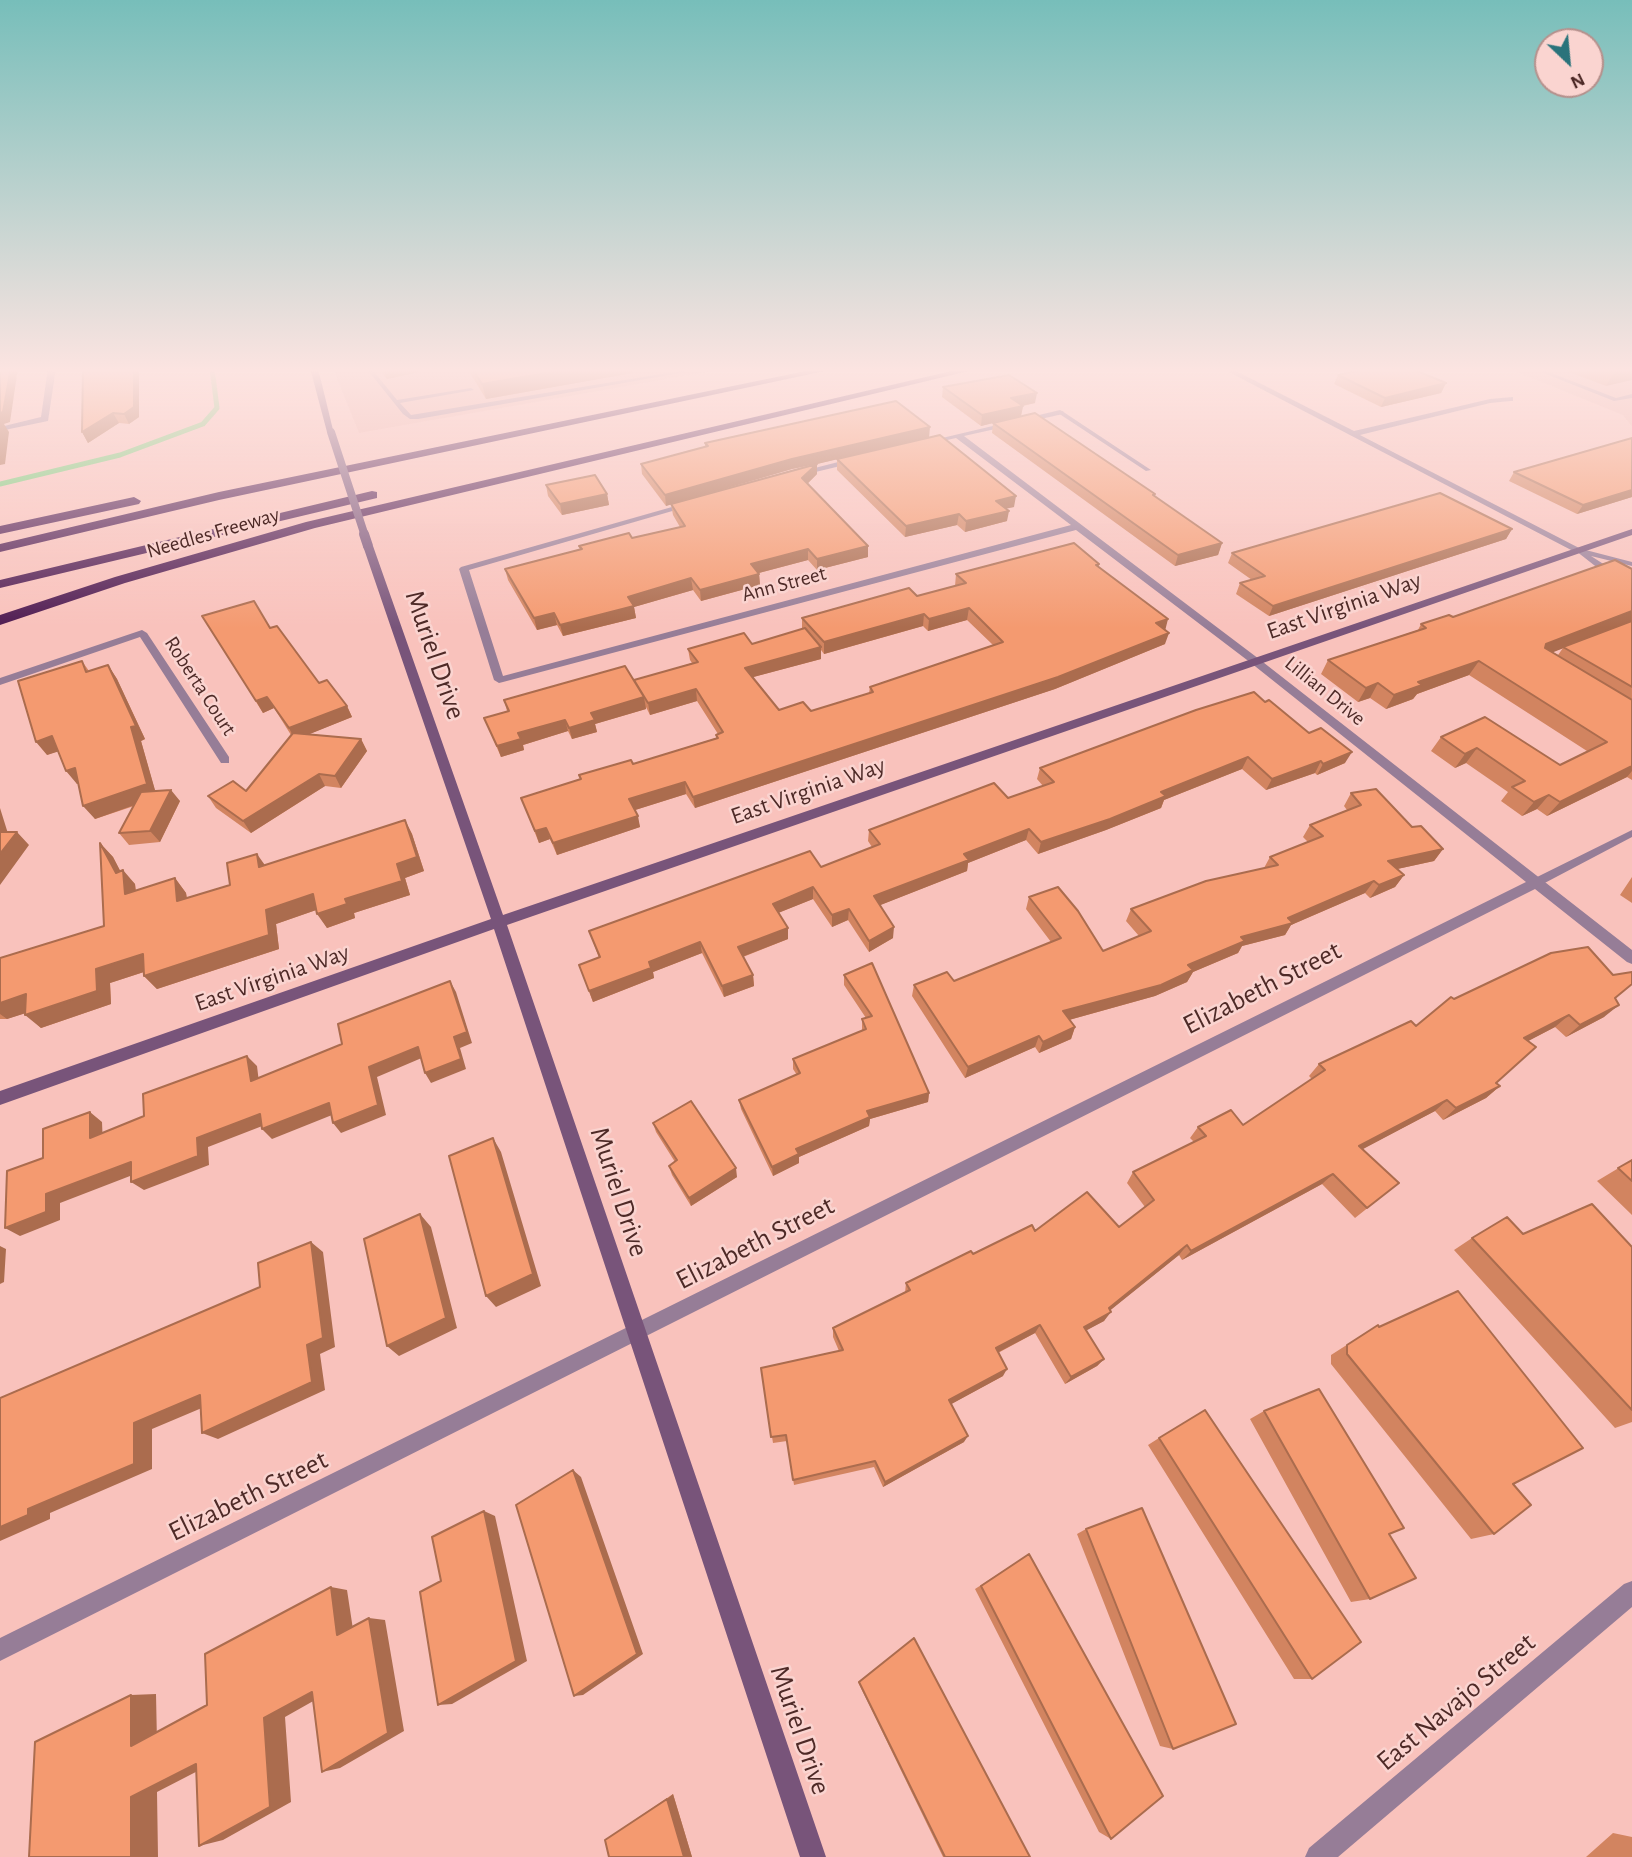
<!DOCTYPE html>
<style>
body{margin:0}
#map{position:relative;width:1632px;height:1857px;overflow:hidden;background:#f9c2bc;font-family:"Alegreya Sans",sans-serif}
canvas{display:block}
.north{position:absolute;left:1534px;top:28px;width:70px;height:70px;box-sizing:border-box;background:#fad4d0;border:2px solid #b5908c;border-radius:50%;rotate:154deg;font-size:19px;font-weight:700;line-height:28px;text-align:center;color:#4e2a27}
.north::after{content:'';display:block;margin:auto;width:24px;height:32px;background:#2a737b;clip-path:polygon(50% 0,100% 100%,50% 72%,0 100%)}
</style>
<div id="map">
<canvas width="1632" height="1857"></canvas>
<div class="north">N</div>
</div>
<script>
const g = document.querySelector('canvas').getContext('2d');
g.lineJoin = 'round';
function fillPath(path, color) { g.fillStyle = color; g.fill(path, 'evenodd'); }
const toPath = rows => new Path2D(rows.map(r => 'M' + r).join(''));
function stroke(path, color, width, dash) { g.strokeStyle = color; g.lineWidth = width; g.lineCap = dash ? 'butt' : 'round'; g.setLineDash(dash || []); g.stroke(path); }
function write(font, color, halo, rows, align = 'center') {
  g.font = font + ' "Alegreya Sans",sans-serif'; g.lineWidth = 5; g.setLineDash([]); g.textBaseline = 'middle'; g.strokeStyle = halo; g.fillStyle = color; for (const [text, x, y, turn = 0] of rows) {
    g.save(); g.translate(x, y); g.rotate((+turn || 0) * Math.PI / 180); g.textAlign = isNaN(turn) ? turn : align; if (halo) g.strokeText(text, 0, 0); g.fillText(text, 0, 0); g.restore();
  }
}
fillPath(toPath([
 [333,368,729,368,359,433],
 [1507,368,1632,368,1632,427,1623,415]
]), '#efb4ad');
stroke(toPath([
 [0,484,120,455,203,424,217,408,212,368]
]), '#6ecd75', 5);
fillPath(toPath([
 [366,368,371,368,397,400,471,388,474,390,400,403,411,415,698,368,709,368,418,419,410,419,403,414,366,368],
 [1531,368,1538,368,1616,398,1632,394,1632,398,1614,401,1531,368],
 [1058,411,1062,411,1151,470,1146,471,1058,413,1058,411],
 [1578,548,1632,562,1632,566,1591,556,1605,565,1632,574,1632,578,1599,569,1576,551,1576,549,1578,548],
 [1632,830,1632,837,1539,886,1531,886,1530,883,1531,880,1632,830]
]), '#967d97');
fillPath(toPath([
 [48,368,56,368,48,421,0,431,0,427,41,417,48,368],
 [1221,368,1230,368,1354,431,1490,399,1513,397,1513,401,1510,401,1490,403,1360,435,1583,550,1575,552,1221,368],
 [1060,410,1064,412,1063,414,964,436,1259,659,1632,950,1632,964,1627,962,1535,889,0,1661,0,1638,1526,882,1251,663,1076,530,503,682,499,683,494,680,459,569,461,567,686,503,693,505,469,570,503,676,1071,525,956,438,925,445,921,443,1060,410],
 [854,458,857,458,857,462,799,476,795,473,854,458],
 [142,630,147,633,229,757,229,763,221,763,140,637,0,685,0,678,142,630],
 [1632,1581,1632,1607,1338,1857,1305,1857,1309,1848,1624,1584,1632,1581]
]), '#967d97');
fillPath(toPath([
 [310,368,318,368,334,434,327,432,310,368],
 [1632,529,1632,535,507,925,826,1857,800,1857,494,929,0,1105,0,1091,491,919,363,546,365,544,373,546,503,915,1632,529]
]), '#78547a');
fillPath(toPath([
 [820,368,839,368,219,500,0,552,0,544,219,492,820,368],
 [964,368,977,369,315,528,125,583,0,625,0,615,115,577,306,522,964,368],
 [372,491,377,492,377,498,0,588,0,580,372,491],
 [134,497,141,501,139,504,0,534,0,526,134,497]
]), '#4f1c52');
stroke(toPath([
 [331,432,365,536]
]), '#78547a', 8);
stroke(toPath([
 [364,534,368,546]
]), '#78547a', 10);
fillPath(toPath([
 [83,368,139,417,129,424,119,423,88,443,82,432],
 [378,368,417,368,419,372,387,379],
 [467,368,632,368,632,373,486,399],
 [1558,368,1632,368,1606,386],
 [1338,375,1446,383,1441,393,1381,407,1334,384],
 [943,387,1035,403,1023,406,1021,416,981,426,942,397],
 [993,423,1222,543,1218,555,1175,566,992,433],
 [929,438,1014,507,1006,508,1007,521,965,532,957,525,905,537,837,470,837,459,817,464,817,474,807,484,868,557,817,570,808,560,759,573,760,585,701,601,693,590,634,607,636,618,563,636,557,625,537,630,508,580,505,569,580,550,579,546,632,538,680,527,673,515,671,504,666,506,642,474,641,464,705,447,705,443],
 [814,464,710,493,792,469],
 [1632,438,1632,497,1577,514,1509,481,1514,472],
 [546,485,607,494,609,505,562,515,548,496],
 [1512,529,1506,539,1269,616,1236,594,1240,583,1252,580,1228,563,1232,553],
 [1099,564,1099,567,1165,630,1165,644,1055,689,695,808,686,794,635,810,640,827,557,855,550,839,539,843,521,798,580,779,579,775,633,764,716,738,716,735,718,734,697,701,650,715,646,707,646,709,595,724,597,732,572,739,568,731,523,745,524,750,501,757,484,718,507,711,504,700,634,681,692,663,690,660,688,649,752,644,802,629,802,618,917,596,955,586,956,574],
 [967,620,993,645,870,687,869,693,811,711,779,710,753,677,821,659,821,650,824,654,923,626,928,631],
 [1632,569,1632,780,1627,777,1547,816,1537,809,1522,816,1501,801,1508,792,1466,763,1455,768,1431,751,1441,737,1560,765,1587,751,1469,675,1417,694,1413,699,1386,709,1370,698,1358,702,1321,674,1328,660,1418,630,1421,624,1453,617],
 [1563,648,1558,655,1552,652],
 [202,616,270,628,319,683,347,706,352,717,309,734,361,739,367,751,341,788,325,786,251,833,216,808,208,796,246,791,291,735,274,708,263,713],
 [82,661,89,671,108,665,117,679,145,739,141,741,155,791,180,801,160,842,129,845,119,833,134,806,95,819,78,784,77,784,58,751,47,755],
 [1196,710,1345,763,1317,775,1315,773,1266,790,1242,769,1164,800,1161,808,1106,830,1038,854,1026,840,968,863,967,871,880,905,893,938,869,952,848,920,832,927,813,899,778,913,788,928,788,939,743,957,753,975,754,986,724,997,702,953,653,972,654,978,593,1002,579,965,599,958,589,931,821,867,872,847,868,841,869,830,1008,798,1043,786,1037,779,1040,768],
 [1351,793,1412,827,1443,849,1434,861,1397,869,1404,875,1395,887,1370,898,1365,893,1291,925,1285,935,1242,946,1238,953,1193,972,1187,982,1155,996,1069,1020,1075,1027,1071,1039,1039,1053,1035,1047,965,1078,912,996,914,985,954,981,1051,942,1026,909,1029,897,1103,951,1139,936,1126,921,1131,909,1264,868,1270,857,1308,842,1303,837,1310,825,1347,810,1344,806],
 [405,820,412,834,424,871,405,878,410,895,354,913,355,918,327,928,316,910,276,924,279,949,157,989,144,976,144,972,110,983,111,1004,41,1028,25,1013,7,1019,0,1019,0,958,104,926,100,843,113,857,120,871,135,884,136,891,175,878,186,893,187,898,230,885,265,865],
 [1632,877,1632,903,1620,895],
 [844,975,929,1093,928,1102,870,1119,869,1126,799,1157,799,1163,773,1176,741,1109,739,1100,797,1075,793,1069,793,1059,862,1031,862,1019,866,1018,844,985],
 [1615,998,1604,1017,1566,1037,1555,1027,1528,1041,1496,1083,1500,1086,1486,1098,1443,1120,1435,1111,1362,1149,1399,1183,1355,1218,1322,1184,1182,1260,1179,1255,1110,1310,1104,1321,1086,1330,1104,1359,1097,1366,1065,1384,1035,1333,998,1353,1003,1376,951,1404,964,1442,883,1487,874,1467,794,1485,787,1441,773,1443,761,1368,839,1351,833,1337,833,1328,905,1293,906,1283,973,1254,1035,1231,1119,1227,1145,1207,1127,1183,1133,1172,1194,1142,1190,1138,1198,1127,1243,1125,1312,1079,1309,1076,1319,1064,1416,1026,1454,999],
 [653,1123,737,1177,691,1206,672,1175,669,1166,675,1162,656,1132],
 [1632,1160,1632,1215,1597,1181],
 [1523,1234,1632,1247,1632,1422,1615,1428,1454,1250,1472,1238],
 [1378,1325,1513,1484,1494,1534,1471,1539,1331,1364,1331,1355],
 [1264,1411,1389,1534,1370,1599,1351,1602,1250,1419],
 [1159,1438,1312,1679,1294,1679,1148,1445],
 [1086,1529,1173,1749,1160,1746,1077,1534],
 [1029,1554,1111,1839,1099,1832,975,1589],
 [914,1638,1030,1857,943,1857,858,1682,911,1640],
 [673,1794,692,1857,609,1857,605,1840],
 [1613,1833,1632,1837,1632,1857,1586,1857]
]), '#d28460');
fillPath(toPath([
 [11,368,18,368,10,422,4,424,9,432,5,464,0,465,0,413],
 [134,368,139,368,139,417,129,424,124,414],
 [383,368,417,368,419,372,387,379],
 [576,368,632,368,632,373,486,399,482,384],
 [1632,368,1632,380,1606,386,1615,371],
 [1446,383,1441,393,1381,407,1385,398],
 [1037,393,1035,403,1009,408,1011,398],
 [1023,406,1021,416,981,426,982,415],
 [113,413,119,423,88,443,82,432],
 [930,427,929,438,817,464,817,474,802,489,802,478,817,464,792,469,666,506,665,495,792,459],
 [1632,490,1632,497,1577,514,1583,505],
 [607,494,609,505,562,515,560,504],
 [1016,496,1014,507,995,511,996,501],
 [1009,511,1007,521,965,532,966,521],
 [959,514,957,525,905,537,906,526],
 [1512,529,1506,539,1269,616,1273,606],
 [1222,543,1218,555,1175,566,1178,555],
 [868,546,868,557,817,570,817,559],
 [808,549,808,560,751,575,751,564],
 [759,574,760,585,701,601,700,590],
 [691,578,693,590,634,607,636,618,563,636,560,625,628,597],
 [969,608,967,620,928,631,929,619],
 [1632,611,1632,621,1536,659,1546,644],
 [554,613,557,625,537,630,534,618],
 [924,614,923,626,824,654,824,642],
 [1168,619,1165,631,1156,623],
 [1169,633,1165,644,1055,689,695,808,693,797],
 [821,647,821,659,746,679,745,668],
 [1479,661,1469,675,1417,694,1413,699,1386,709,1394,695,1418,682],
 [108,665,117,679,145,739,141,741,157,797,95,819,83,806],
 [1378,683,1370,698,1358,702,1366,688],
 [696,689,697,701,650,715,648,703],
 [267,697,274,708,263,713,256,701],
 [644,697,646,709,595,724,597,732,572,739,569,728,591,713],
 [347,706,352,717,295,740,289,728],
 [565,720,568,731,523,745,524,750,501,757,497,746,518,733],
 [52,736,63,750,47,755,36,742],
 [361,739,367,751,341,788,335,776],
 [1477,748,1466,763,1455,768,1465,754],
 [1352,752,1345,763,1317,775,1323,764],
 [1248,757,1242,769,1164,800,1161,808,1106,830,1038,854,1041,842,1161,792],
 [1321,761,1315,773,1266,790,1272,779],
 [1632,766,1632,771,1627,777,1547,816,1560,802],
 [75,768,86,781,77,784,66,771],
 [319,774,325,786,251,833,243,821],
 [685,782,686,794,632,811,629,799],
 [171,790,180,801,160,842,150,831],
 [1549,795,1537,809,1522,816,1534,802],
 [0,808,10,840,17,832,29,845,0,885],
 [638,816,640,827,557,855,553,843],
 [405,820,412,834,424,871,405,878,410,895,354,913,355,918,327,928,317,914,345,899,397,864],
 [546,828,550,839,539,843,535,831],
 [1029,829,1026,840,968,863,967,871,873,908,874,896,964,854],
 [100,843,113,857,124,878,123,870,135,884,137,908,125,894,116,873],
 [1443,849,1434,861,1379,873,1388,861],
 [257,854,267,868,259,867],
 [1404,875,1395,887,1370,898,1379,885],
 [175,878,186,893,189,915,177,901],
 [1374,881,1365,893,1291,925,1285,935,1242,946,1238,953,1193,972,1187,982,1155,996,1058,1023,1063,1011,1188,965,1241,937,1288,918],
 [813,887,813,899,773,915,773,904],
 [313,894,322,908,276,924,279,949,157,989,144,976,266,910],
 [849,909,848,920,832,927,832,915],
 [894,927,893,938,869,952,869,941],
 [788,928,788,939,739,958,738,947],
 [700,942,702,953,653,972,654,978,593,1002,589,991,649,962],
 [143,954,156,968,110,983,111,1004,41,1028,25,1015,96,969],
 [753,975,754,986,724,997,722,986],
 [450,981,456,992,472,1043,460,1048,466,1069,431,1083,425,1073,454,1037],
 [26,994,42,1008,7,1019,0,1014,0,1003],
 [1619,1005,1604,1017,1566,1037,1580,1025],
 [1569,1015,1555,1027,1511,1050,1524,1038],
 [1075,1027,1071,1039,1039,1053,1043,1042],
 [1039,1036,1035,1047,965,1078,968,1067],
 [418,1047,424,1057,377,1077,386,1115,341,1133,333,1123,369,1067],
 [247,1056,257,1066,260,1091,251,1081],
 [1500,1086,1486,1098,1443,1120,1456,1108],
 [929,1093,928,1102,870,1119,869,1126,799,1157,799,1163,773,1176,772,1167,796,1149,867,1111],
 [1447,1100,1435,1111,1348,1157,1359,1146],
 [329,1103,337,1113,272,1139,262,1129],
 [90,1112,102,1122,103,1147,90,1138],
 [260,1114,270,1123,208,1147,209,1165,144,1190,131,1182,197,1138],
 [493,1138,501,1152,541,1286,496,1307,486,1296],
 [131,1162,143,1171,60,1203,60,1220,20,1236,5,1228,46,1194],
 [736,1168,737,1177,691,1206,689,1198],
 [1333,1174,1322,1184,1182,1260,1191,1251],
 [420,1214,431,1227,457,1328,399,1356,387,1346],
 [311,1242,323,1252,335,1347,320,1354,325,1390,218,1439,202,1433,307,1345],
 [1187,1245,1179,1255,1102,1317,1109,1308],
 [0,1246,6,1249,4,1282,0,1284],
 [1111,1312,1104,1321,1078,1335,1084,1327],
 [1040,1325,1035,1333,991,1356,996,1348],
 [1104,1359,1097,1366,1065,1384,1071,1377],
 [1007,1369,1003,1376,946,1407,949,1400],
 [200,1395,216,1402,152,1429,152,1469,50,1513,50,1519,0,1541,0,1527,28,1509,134,1423],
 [968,1436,964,1442,883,1487,885,1482],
 [573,1470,581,1477,643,1654,583,1695,574,1696],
 [484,1511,495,1516,527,1661,452,1704,438,1705],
 [331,1587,347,1590,354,1636,337,1635],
 [369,1618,385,1620,404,1731,340,1768,322,1772],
 [331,1691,285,1717,291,1802,223,1840,199,1846,264,1718,312,1692],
 [156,1694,157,1743,131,1746,131,1695],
 [219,1760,157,1792,158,1857,131,1857,131,1797,196,1764],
 [673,1794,692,1857,684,1857,667,1799]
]), '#ab6c4e');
const building = toPath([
 [0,368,11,368,3,412,0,413,0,368],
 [83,368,134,368,134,407,124,414,113,413,82,432,83,368],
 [472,368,576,368,482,384,472,368],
 [1371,368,1410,368,1446,383,1385,398,1338,375,1371,368],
 [1605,368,1630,368,1615,371,1605,368],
 [1009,375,1037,393,1011,398,1023,406,982,415,943,387,1009,375],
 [896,401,930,427,792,459,665,495,641,464,708,446,705,443,896,401],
 [1035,413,1155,494,1153,495,1222,543,1178,555,993,423,1035,413],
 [940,435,1016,496,996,501,1009,511,966,521,959,514,906,526,837,459,940,435],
 [1632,438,1632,490,1583,505,1514,472,1632,438],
 [817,464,802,478,868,546,817,559,808,549,751,564,759,574,700,590,691,578,628,597,634,606,560,625,554,613,534,618,505,569,582,549,579,546,629,533,632,538,685,526,671,504,817,464],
 [595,475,607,494,560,504,546,485,595,475],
 [1440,493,1512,529,1273,606,1240,583,1265,576,1232,553,1440,493],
 [1074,543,1099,564,1096,565,1168,619,1156,623,1169,633,1058,677,693,797,685,782,629,799,638,816,553,843,546,828,535,831,521,798,581,779,579,775,631,760,633,764,718,738,716,735,723,732,696,689,648,703,634,680,698,662,688,649,744,633,752,644,805,628,821,647,745,668,779,710,803,702,811,711,873,692,870,687,1003,642,969,608,929,619,924,614,824,642,802,618,909,588,917,596,966,583,956,574,1074,543],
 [1615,560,1632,569,1632,611,1546,644,1545,648,1632,700,1632,766,1560,802,1549,795,1534,802,1512,787,1525,781,1477,748,1465,754,1441,737,1485,717,1560,765,1607,742,1479,661,1418,682,1422,685,1394,695,1378,683,1366,688,1328,660,1426,628,1421,624,1449,615,1453,617,1615,560],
 [254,601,270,628,277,626,319,683,327,680,347,706,289,728,267,697,256,701,202,616,254,601],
 [1632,621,1632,687,1563,647,1632,621],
 [82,661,86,672,108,665,136,726,131,727,147,784,83,806,75,768,66,771,52,736,36,742,18,681,82,661],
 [625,666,644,697,591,713,595,720,569,728,565,720,518,733,521,739,497,746,484,718,509,711,504,700,625,666],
 [1254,692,1265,702,1269,700,1309,733,1321,728,1352,752,1323,764,1321,761,1272,779,1248,757,1161,792,1166,796,1110,819,1041,842,1029,829,964,854,969,860,874,896,894,927,869,941,849,909,832,915,813,887,773,904,788,928,738,947,753,975,722,986,700,942,649,962,651,968,589,991,579,965,600,957,589,931,810,851,821,867,880,844,869,830,994,783,1008,798,1054,782,1040,768,1196,710,1254,692],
 [293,733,361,739,335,776,319,774,243,821,208,796,233,781,246,791,293,733],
 [1376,789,1412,827,1421,826,1443,849,1388,861,1404,875,1379,885,1374,881,1288,918,1293,923,1241,937,1245,941,1188,965,1193,970,1161,985,1063,1011,1075,1027,1043,1042,1039,1036,968,1067,914,985,947,972,954,981,1061,938,1029,897,1058,887,1078,911,1103,951,1151,931,1131,909,1206,881,1278,865,1270,857,1323,836,1310,825,1361,805,1351,793,1376,789],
 [171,790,150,831,119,833,141,792,171,790],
 [405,820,417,857,397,864,402,881,345,899,347,904,317,914,313,894,266,910,269,935,144,976,143,954,96,969,97,991,25,1015,26,994,0,1003,0,958,104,926,100,843,116,873,123,870,125,894,175,878,177,901,230,885,227,863,257,854,259,867,405,820],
 [0,832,17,832,0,854,0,832],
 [1588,947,1613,975,1632,972,1632,984,1615,998,1619,1005,1580,1025,1569,1015,1524,1038,1536,1047,1496,1083,1500,1086,1456,1108,1447,1100,1359,1146,1399,1183,1367,1208,1333,1174,1191,1251,1187,1245,1109,1308,1111,1312,1084,1327,1104,1359,1071,1377,1040,1325,996,1348,1007,1369,949,1400,968,1436,885,1482,875,1461,793,1480,786,1435,771,1437,761,1368,843,1350,833,1328,910,1290,906,1283,971,1251,973,1254,1032,1225,1035,1231,1087,1192,1119,1227,1154,1200,1133,1172,1206,1136,1198,1127,1231,1110,1243,1125,1325,1070,1319,1064,1411,1021,1416,1026,1451,997,1454,999,1551,953,1588,947],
 [872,963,929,1093,867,1111,870,1117,796,1149,799,1154,772,1167,739,1100,800,1073,793,1059,866,1029,862,1019,872,1016,844,975,872,963],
 [450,981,467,1032,454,1037,461,1059,425,1073,418,1047,369,1067,378,1105,333,1123,329,1103,262,1129,260,1114,197,1138,198,1156,131,1182,131,1162,46,1194,46,1212,5,1228,7,1171,43,1158,43,1129,90,1112,90,1138,144,1116,143,1094,247,1056,251,1081,342,1044,338,1024,450,981],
 [691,1101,736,1168,689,1198,669,1166,677,1160,653,1123,691,1101],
 [493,1138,533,1274,486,1296,449,1156,493,1138],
 [1632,1160,1632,1181,1618,1168,1632,1160],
 [1592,1204,1632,1247,1632,1410,1472,1238,1507,1217,1523,1234,1592,1204],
 [420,1214,446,1318,387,1346,364,1239,420,1214],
 [311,1242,323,1338,307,1345,312,1382,202,1433,200,1395,134,1423,134,1464,28,1509,28,1515,0,1527,0,1398,260,1287,258,1263,311,1242],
 [1458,1291,1583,1448,1513,1484,1531,1505,1494,1534,1347,1354,1347,1345,1378,1325,1379,1327,1458,1291],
 [1319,1389,1404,1528,1389,1534,1416,1578,1370,1599,1264,1411,1319,1389],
 [1205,1410,1361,1642,1312,1679,1159,1438,1205,1410],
 [573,1470,637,1654,574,1696,516,1505,573,1470],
 [1142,1508,1236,1724,1173,1749,1086,1529,1142,1508],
 [484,1511,516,1661,438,1705,420,1592,441,1581,432,1537,484,1511],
 [1029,1554,1163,1796,1111,1839,981,1586,1029,1554],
 [331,1587,337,1635,369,1618,388,1733,322,1772,312,1692,264,1718,270,1807,199,1846,196,1764,131,1797,131,1857,29,1857,35,1742,131,1695,131,1746,207,1705,205,1654,331,1587],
 [914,1638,1030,1857,945,1857,859,1682,914,1638],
 [667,1799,684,1857,609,1857,605,1840,667,1799]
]);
fillPath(building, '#f49a70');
stroke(building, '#ab6c4e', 2);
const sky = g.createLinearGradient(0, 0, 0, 628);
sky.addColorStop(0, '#77beba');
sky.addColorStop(0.59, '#fce4e1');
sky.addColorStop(1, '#fce4e100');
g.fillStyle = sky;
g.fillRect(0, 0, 1632, 628);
write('21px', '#4e2a27', '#fad4d0', [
 ["Needles Freeway",213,533,-16],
 ["Ann Street",784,584,-15],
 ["Roberta Court",200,686,57],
 ["Lillian Drive",1325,691,39]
]);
write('24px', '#4e2a27', '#fad4d0', [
 ["East Virginia Way",1344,606,-19],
 ["East Virginia Way",808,791,-19],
 ["East Virginia Way",272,978,-19]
]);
write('28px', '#4e2a27', '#fad4d0', [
 ["Muriel Drive",435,655,71],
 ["Elizabeth Street",1262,988,-27],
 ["Muriel Drive",619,1192,72],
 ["Elizabeth Street",755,1243,-27],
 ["Elizabeth Street",248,1496,-26],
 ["East Navajo Street",1456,1702,-40],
 ["Muriel Drive",800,1730,71]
]);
</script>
